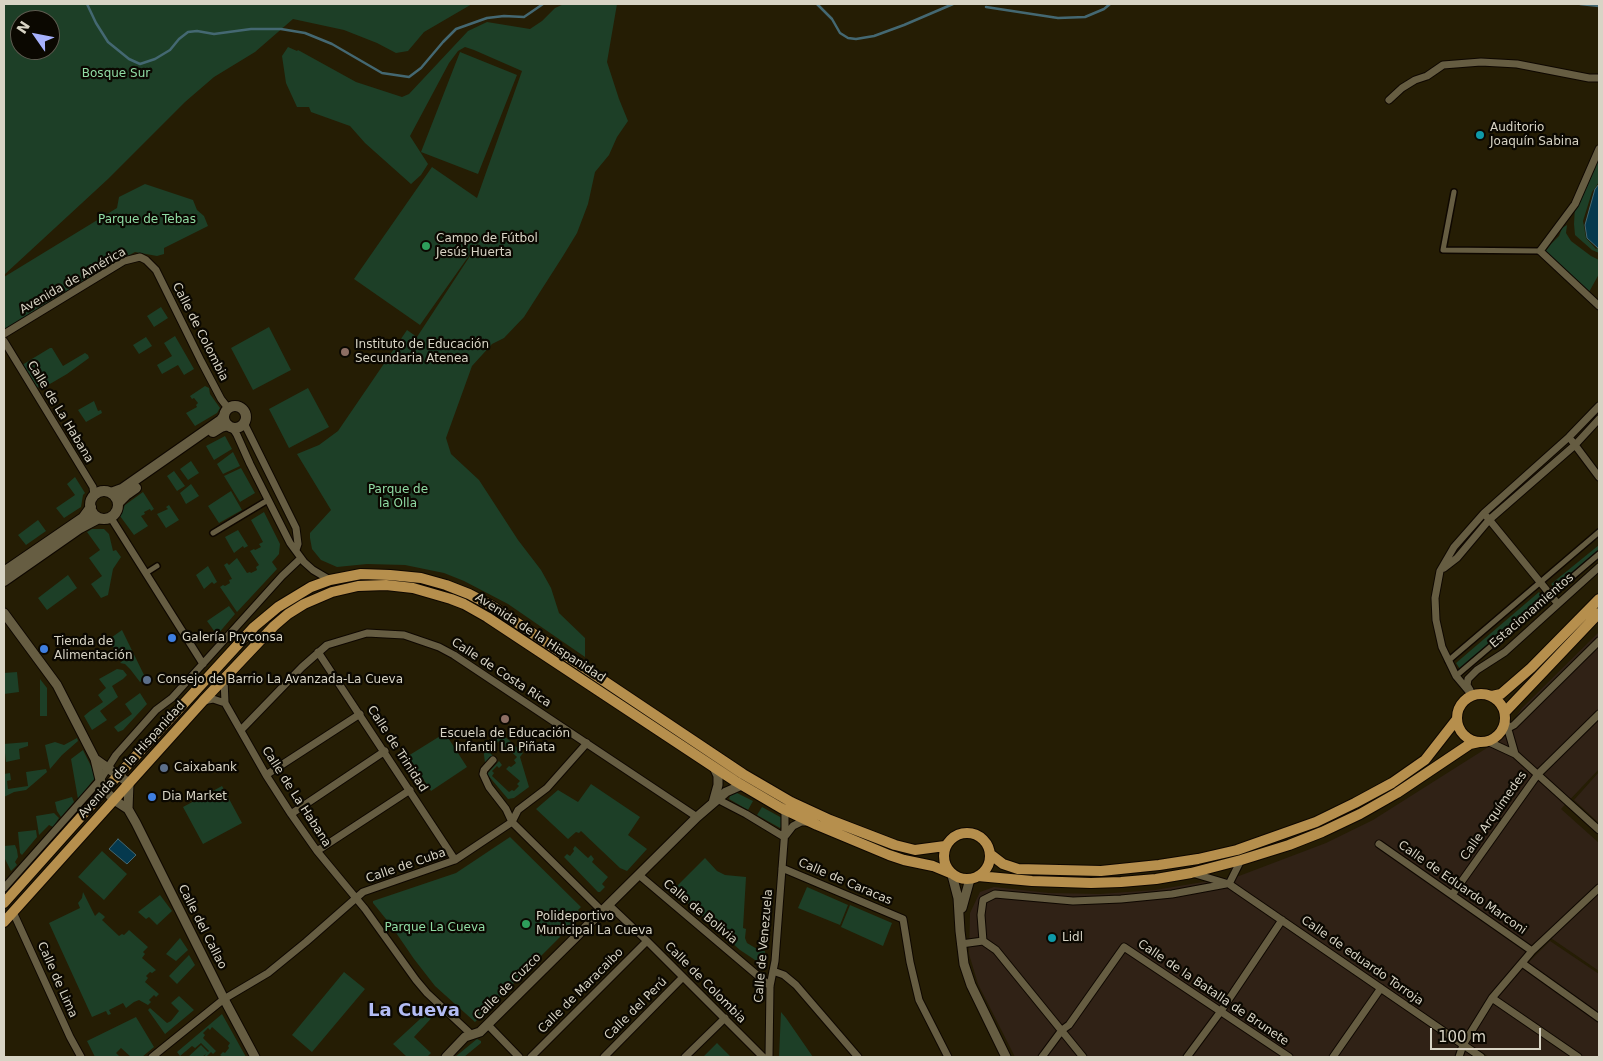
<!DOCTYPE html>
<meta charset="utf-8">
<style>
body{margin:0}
#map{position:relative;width:1603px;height:1061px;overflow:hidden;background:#251d04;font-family:"DejaVu Sans",sans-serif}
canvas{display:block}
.frame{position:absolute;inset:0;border:5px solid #d8d4c5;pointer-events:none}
.north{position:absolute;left:10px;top:10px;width:50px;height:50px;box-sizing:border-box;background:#0b0801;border:1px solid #5d5a4f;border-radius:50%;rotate:303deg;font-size:14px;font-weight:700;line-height:20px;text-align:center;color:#d8d4c5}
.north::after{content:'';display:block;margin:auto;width:18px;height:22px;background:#a6b1fc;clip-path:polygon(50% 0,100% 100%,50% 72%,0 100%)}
.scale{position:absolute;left:1430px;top:1028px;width:111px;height:22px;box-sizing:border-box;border:2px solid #d8d4c5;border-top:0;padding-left:6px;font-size:15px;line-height:18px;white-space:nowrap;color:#d8d4c5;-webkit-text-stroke:4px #0b0801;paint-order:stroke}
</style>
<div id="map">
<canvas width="1603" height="1061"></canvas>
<div class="frame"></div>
<div class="north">N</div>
<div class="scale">100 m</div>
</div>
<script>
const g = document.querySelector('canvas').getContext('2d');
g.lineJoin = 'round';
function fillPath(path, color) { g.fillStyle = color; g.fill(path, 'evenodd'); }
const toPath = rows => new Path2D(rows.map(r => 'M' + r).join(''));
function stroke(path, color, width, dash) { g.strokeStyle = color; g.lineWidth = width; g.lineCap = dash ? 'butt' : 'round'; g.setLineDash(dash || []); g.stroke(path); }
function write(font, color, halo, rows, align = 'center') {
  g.font = font + ' "DejaVu Sans",sans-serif'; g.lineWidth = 4.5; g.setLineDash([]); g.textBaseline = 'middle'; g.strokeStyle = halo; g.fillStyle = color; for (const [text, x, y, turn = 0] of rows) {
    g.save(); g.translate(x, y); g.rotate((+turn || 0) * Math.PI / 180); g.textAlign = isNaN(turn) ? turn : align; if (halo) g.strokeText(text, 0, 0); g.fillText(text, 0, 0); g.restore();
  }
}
fillPath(toPath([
 [1599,632,1599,769,1561,809,1599,843,1599,971,1545,934,1534,943,1490,996,1457,1045,1474,1057,1015,1057,978,984,969,954,970,913,980,892,994,887,1049,893,1100,894,1155,890,1239,876,1326,843,1373,820,1501,739,1522,708],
 [1599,772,1599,823,1574,800],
 [1550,941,1599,974,1599,1057,1489,1057,1467,1043,1492,1004,1523,968]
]), '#302216');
fillPath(toPath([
 [4,4,472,4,424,32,408,51,396,53,377,43,344,30,293,19,255,52,214,77,185,102,108,179,4,275],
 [20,20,50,20,50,50,20,50],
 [564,4,617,4,607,62,619,99,628,121,617,137,609,155,595,172,588,204,577,233,563,256,524,317,504,338,492,344,472,366,446,438,451,454,479,480,518,540,541,570,551,588,559,613,585,638,585,657,508,604,464,581,444,573,405,565,367,564,337,567,321,560,312,549,310,538,310,533,331,510,297,454,319,445,338,431,407,330,417,337,485,233,420,325,354,279,432,167,477,198,522,71,474,50,465,47,458,51,449,63,410,136,428,164,421,175,411,184,365,143,350,126,311,112,309,107,297,107,286,83,282,56,288,47,297,51,298,50,356,82,402,97,409,94,468,31,487,22,530,29,542,21,555,8],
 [460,52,517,75,478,174,421,152],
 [1599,152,1599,182,1592,192,1583,221,1586,238,1596,249,1598,248,1599,253,1592,250,1575,235,1574,224,1575,206],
 [145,184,193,200,197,210,204,216,208,226,164,248,164,254,157,256,135,252,124,258,4,331,4,277,117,208,119,197],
 [1567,225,1566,233,1571,241,1591,256,1599,260,1599,274,1589,292,1545,252,1551,244,1559,236,1562,228],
 [161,307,168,318,154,327,147,316],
 [269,327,291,370,253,390,231,348],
 [175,336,194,369,184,375,178,365,162,374,157,365,172,356,164,343],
 [146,337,152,346,139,354,133,345],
 [50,348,52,348,63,366,85,353,88,355,89,358,67,374,43,388,35,387,22,365],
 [205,386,209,388,210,394,220,408,217,413,195,426,186,413,197,407,196,405,198,403,194,398,192,399,190,396],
 [308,388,329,427,289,448,269,409],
 [94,401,98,411,101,410,102,413,86,422,78,410],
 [225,436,232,449,214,460,206,446],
 [233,452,240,466,223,474,217,464],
 [191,461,199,473,188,480,180,469],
 [241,468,255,493,240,502,224,476],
 [174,471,185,486,177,491,167,476],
 [75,477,85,493,83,495,81,507,64,518,56,508,75,495,67,484],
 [191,484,199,496,186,504,180,493],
 [231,491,242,510,219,523,208,506],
 [143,492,154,509,151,511,150,509,144,512,145,514,141,516,148,526,134,535,120,516,125,505],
 [169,505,179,520,166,528,157,514,168,509,166,507],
 [264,512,280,544,279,554,272,562,277,569,237,612,220,587,223,585,225,586,230,583,229,580,232,579,224,565,227,563,229,565,237,558,247,573,250,572,251,573,257,570,256,567,259,565,250,551,254,549,255,550,261,547,259,544,263,542,251,520],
 [38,520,46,531,26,545,18,535],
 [92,529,104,529,109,534,113,551,116,550,121,557,113,569,108,595,101,598,91,584,102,576,89,558,100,550,87,532],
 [238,530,248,546,244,548,243,546,234,553,225,537],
 [1599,545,1599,558,1558,592,1551,584],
 [208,566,217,582,214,584,212,582,204,589,196,575],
 [68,575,77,588,47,610,38,598],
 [1539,592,1545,601,1462,672,1456,663],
 [229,606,235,614,217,635,207,621],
 [122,630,146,679,140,682,130,669,125,664,120,663,123,660,108,640],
 [117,669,123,670,127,675,123,679,112,686,118,697,100,711,107,720,92,730,84,716,90,711,103,702,98,695,106,688,99,679],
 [17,672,19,692,4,694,4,673],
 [40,679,47,688,47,716,40,716],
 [140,693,147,704,123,730,118,732,114,727,132,714,125,704],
 [499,731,523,753,520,757,529,787,514,798,508,799,487,774,499,761,502,765,499,768,497,766,492,771,494,773,492,776,509,792,512,790,514,791,519,786,517,784,520,781,506,769,509,766,511,767,516,763,514,760,517,757,499,741,497,743,495,742,490,747,491,749,489,752,494,757,487,764,485,763,483,747],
 [445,733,467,767,431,791,408,756],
 [77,738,78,741,62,755,50,769,45,745,55,742,64,745],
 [28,742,28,746,19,749,20,759,6,762,4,744],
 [83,750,94,772,95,778,78,799,71,759],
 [46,769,47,772,26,790,14,792,4,797,4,774,10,773,11,780,7,781,8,789,28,786,26,772],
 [591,784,640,817,628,835,647,849,627,871,620,868,581,831,579,833,576,832,568,839,536,809,558,790,578,802],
 [222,786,242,823,203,844,183,807],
 [733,791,753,801,748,810,729,799,731,793],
 [72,797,74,802,61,817,57,811,55,802],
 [762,807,782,818,783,825,780,828,757,815],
 [54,813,59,818,53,827,49,825,39,835,36,816],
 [36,830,37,837,22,855,20,853,18,832],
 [510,837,581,907,578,910,582,915,475,1022,435,986,414,959,390,924,373,903,373,901,456,873],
 [15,845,17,850,18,857,15,862,17,865,11,871,4,857,4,846],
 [575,846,588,858,591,855,594,859,592,862,608,877,602,884,605,887,600,892,598,892,564,857,567,854,570,856,574,851,573,849],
 [102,851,127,874,104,900,78,877],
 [705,858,717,871,725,875,746,877,743,928,746,929,745,938,747,943,757,949,765,951,764,966,740,950,673,890],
 [807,887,848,905,840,925,798,908],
 [83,892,95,916,99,912,103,915,105,917,102,920,119,936,122,934,124,935,129,930,148,947,143,952,145,954,142,958,156,970,152,973,150,972,146,976,148,978,145,982,159,994,156,997,154,995,149,1000,151,1002,148,1005,139,1000,134,1002,126,1008,123,1003,109,1010,111,1014,108,1015,106,1011,92,1017,49,923,80,908,78,903,82,898],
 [160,895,172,911,157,925,149,917,146,919,138,912],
 [850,905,892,923,883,946,841,927],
 [180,938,188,950,176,961,166,954],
 [189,955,195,965,177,984,169,976],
 [344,972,365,989,312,1052,292,1035],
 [179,996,194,1010,165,1034,148,1010,150,1008,167,1023,171,1021,179,1011,171,1003],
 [432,1008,437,1012,414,1037,431,1053,427,1057,407,1057,393,1044],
 [781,1012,786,1018,813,1057,779,1057],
 [222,1014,246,1057,223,1057,220,1055,223,1052,225,1053,229,1048,228,1046,230,1043,212,1027,210,1030,208,1028,203,1033,205,1035,203,1038,216,1051,213,1054,211,1052,206,1057,204,1057,206,1054,202,1057,188,1057,201,1045,208,1052,209,1051,201,1043,195,1048,192,1046,180,1056,177,1052],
 [136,1017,154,1047,142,1057,131,1057,121,1048,116,1053,120,1057,95,1057,87,1041],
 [477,1039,481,1041,481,1043,464,1057,455,1057],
 [717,1043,731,1057,703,1057]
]), '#1d3f27');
const water = toPath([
 [1599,184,1599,249,1587,238,1585,225,1595,189,1599,184],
 [118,839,136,855,127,864,109,849,118,839]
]);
fillPath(water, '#05394e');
stroke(water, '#446872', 1);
stroke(toPath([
 [87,4,96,23,108,42,129,59,140,64,155,59,170,50,179,39,188,32,197,31,214,34,251,29,281,29,305,33,332,44,382,73,409,77,421,68,443,42,456,29,487,18,504,16,524,17,543,4],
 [817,4,832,19,840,33,848,38,856,39,874,36,904,25,953,4],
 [1580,4,1599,6],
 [986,7,1058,18,1085,17,1104,9,1110,4]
]), '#446872', 2.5);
const pedestrian = toPath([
 [1454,192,1443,250,1540,251],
 [213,533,268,500],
 [146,573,157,566],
 [1448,661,1599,532],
 [1456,676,1599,554]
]);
const minor = toPath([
 [1389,100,1402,88,1415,80,1427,76,1443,65,1481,62,1517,64,1589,78,1599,78],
 [1599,149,1575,204,1540,251,1599,306],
 [4,334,124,261,140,257,146,260,156,270,201,361,221,399,228,408],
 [4,341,93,487,94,496],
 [244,423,296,528,298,544,296,550],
 [232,427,237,435,250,464,290,543,304,562,313,570,330,580],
 [1572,441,1599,477],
 [1487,517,1558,604],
 [111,518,203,664],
 [1444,568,1457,558,1489,520,1575,445,1599,419],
 [318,652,455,860],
 [224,679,225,703,266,775,291,814,317,851,365,909,416,980,427,993,472,1035],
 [1470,690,1467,685,1468,679,1477,670,1505,652,1599,567],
 [1472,695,1456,676,1442,647,1436,620,1435,598,1440,571,1454,547,1484,513,1569,437,1599,406],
 [203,701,213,699,225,703],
 [1505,719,1515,754],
 [241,730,302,667,327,645,367,633,404,635,439,647,454,655,697,817],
 [1499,733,1514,725,1599,641],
 [1487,741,1515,754,1599,830],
 [493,760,484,770,483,774,489,787,506,809,512,822,602,911],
 [266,775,360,714],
 [719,800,746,814,784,837],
 [291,814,385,751],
 [786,835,793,826,801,822,810,822],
 [1379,844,1532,951],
 [317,851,410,790],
 [782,868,903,919,910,962,919,1000,948,1057],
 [1192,873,1229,884,1481,1057],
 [639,875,770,986],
 [1229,884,1241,860],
 [4,888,100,780,116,755,156,710,172,698,282,576,301,558],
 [1452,895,1538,774,1599,714],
 [609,905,647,941,763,1057],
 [13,912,70,1037,81,1057],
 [983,941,981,915,983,900,995,894,1073,901,1121,899,1172,894,1226,884],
 [961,944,983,941,996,950,1083,1057],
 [1522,963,1599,1018],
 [773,971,784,975,796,985,858,1057],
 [1492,998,1578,1057],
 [488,1025,519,1057],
 [152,1057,224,999,268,973,306,942,363,892,455,860,512,822,518,810,547,788,587,743],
 [531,1057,647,941],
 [604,1057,683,977],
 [685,1057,725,1018],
 [769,1057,770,986,775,961,785,829,785,813,781,808],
 [1042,1057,1062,1030,1069,1025,1124,947,1289,1057],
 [1187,1057,1221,1011,1282,920],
 [1333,1057,1381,988],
 [1459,1057,1463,1045,1492,998,1532,951,1599,888]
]);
const tertiary = toPath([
 [4,613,57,685,95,759,100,780,105,790,114,800,128,809,136,823,224,999,255,1057],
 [95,759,129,783,128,809],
 [713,803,718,785,718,776,714,767],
 [952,875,958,898,960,931,964,964,971,985,1006,1057],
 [962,908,970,879],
 [446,1057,465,1037,480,1032,697,817,726,792,742,785]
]);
const secondary = toPath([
 '224 417a11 11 0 1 1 22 0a11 11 0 1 1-22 0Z',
 [213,432,221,427,228,425],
 '90 505a14 14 0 1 1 28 0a14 14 0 1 1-28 0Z',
 [111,493,122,489,221,420,224,416],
 [118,503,126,495,136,488],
 [4,572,83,518,91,507],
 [4,581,80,528,99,518]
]);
const primary = toPath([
 '1457 718a24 24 0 1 1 48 0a24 24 0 1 1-48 0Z',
 [1492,696,1501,694,1531,668,1599,599],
 [1505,712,1599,613],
 '944 856a23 23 0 1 1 46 0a23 23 0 1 1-46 0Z',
 [990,854,1003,864,1018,869,1101,871,1159,865,1198,859,1237,850,1316,822,1355,803,1392,783,1425,760,1457,719],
 [978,876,1032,881,1091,883,1121,882,1156,879,1191,873,1241,860,1289,845,1322,832,1360,814,1397,793,1470,744,1479,742],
 [4,903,113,781,254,627,278,607,311,587,330,580,361,574,390,575,421,578,446,585,469,594,492,606,743,774,791,802,830,820,895,845,915,850,945,846],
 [4,922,203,701,274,626,288,614,304,604,332,592,358,586,386,585,413,588,451,599,464,604,487,617,735,781,781,808,817,825,889,855,904,860,933,866,950,873]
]);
stroke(pedestrian, '#0e0700', 8);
stroke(minor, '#0e0700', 9);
stroke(tertiary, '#0e0700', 11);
stroke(secondary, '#0e0700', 12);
stroke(primary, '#0e0700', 12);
stroke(pedestrian, '#665d42', 5);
stroke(minor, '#665d42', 7);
stroke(tertiary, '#665d42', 9);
stroke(secondary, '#665d42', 10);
stroke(primary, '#b68f4d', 10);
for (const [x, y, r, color] of [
 [1480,135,5,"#0f9aa8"],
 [426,246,5,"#2e9e5b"],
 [345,352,5,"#8d6e63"],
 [172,638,5,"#3f7fe0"],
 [44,649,5,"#3f7fe0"],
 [147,680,5,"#5c6f8a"],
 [505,719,5,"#8d6e63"],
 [164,768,5,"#5c6f8a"],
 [152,797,5,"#3f7fe0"],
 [526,924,5,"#2e9e5b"],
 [1052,938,5,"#0f9aa8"]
]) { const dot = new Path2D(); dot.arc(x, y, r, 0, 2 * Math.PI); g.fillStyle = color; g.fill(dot); stroke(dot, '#0b0801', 2); }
write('12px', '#90dca4', '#0b0801', [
 ["Bosque Sur",116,74],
 ["Parque de Tebas",147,220],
 ["Parque de",398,490],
 ["la Olla",398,504],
 ["Parque La Cueva",435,928]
]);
write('12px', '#d8d4c5', '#0b0801', [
 ["Auditorio",1490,128],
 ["Joaquín Sabina",1490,142],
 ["Campo de Fútbol",436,239],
 ["Jesús Huerta",436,253],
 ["Instituto de Educación",355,345],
 ["Secundaria Atenea",355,359],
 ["Galería Pryconsa",182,638],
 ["Tienda de",54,642],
 ["Alimentación",54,656],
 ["Consejo de Barrio La Avanzada-La Cueva",157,680],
 ["Escuela de Educación",505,734,"center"],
 ["Infantil La Piñata",505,748,"center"],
 ["Caixabank",174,768],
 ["Dia Market",162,797],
 ["Polideportivo",536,917],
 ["Municipal La Cueva",536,931],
 ["Lidl",1062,938]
], 'left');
write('12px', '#d8d4c5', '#0b0801', [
 ["Avenida de América",73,281,-30],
 ["Calle de Colombia",200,332,63],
 ["Calle de La Habana",60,412,59],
 ["Estacionamientos",1532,611,-41],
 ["Avenida de la Hispanidad",540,638,33],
 ["Calle de Costa Rica",501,673,33],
 ["Calle de Trinidad",397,749,57],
 ["Avenida de la Hispanidad",132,760,-48],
 ["Calle de La Habana",296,797,57],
 ["Calle Arquímedes",1494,816,-55],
 ["Calle de Cuba",406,866,-19],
 ["Calle de Caracas",845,882,23],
 ["Calle de Eduardo Marconi",1462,888,35],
 ["Calle de Bolivia",700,912,40],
 ["Calle del Callao",202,927,63],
 ["Calle de Venezuela",764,946,-85],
 ["Calle de eduardo Torroja",1362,961,35],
 ["Calle de Lima",57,980,66],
 ["Calle de Colombia",705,983,45],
 ["Calle de Cuzco",508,987,-45],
 ["Calle de Maracaibo",581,991,-45],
 ["Calle de la Batalla de Brunete",1213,993,34],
 ["Calle del Perú",636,1009,-45]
]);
write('bold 18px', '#b3bcf4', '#0b0801', [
 ["La Cueva",414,1011]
]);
</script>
